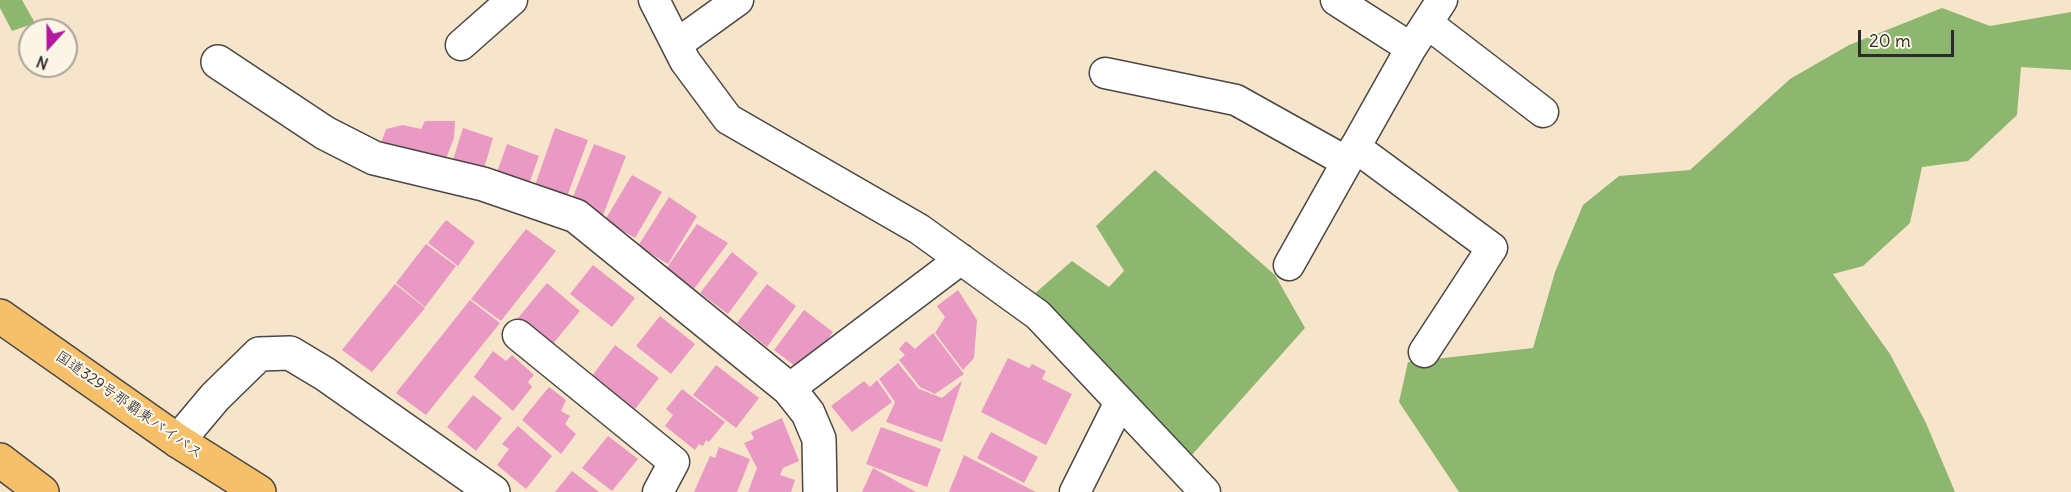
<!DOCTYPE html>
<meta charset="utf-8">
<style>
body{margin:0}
#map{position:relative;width:2071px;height:492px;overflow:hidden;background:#f7e5cb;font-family:Delius,sans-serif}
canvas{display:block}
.north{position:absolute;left:18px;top:18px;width:60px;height:60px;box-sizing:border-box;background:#fcf5e5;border:2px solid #a8a49b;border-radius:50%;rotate:201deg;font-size:16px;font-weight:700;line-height:24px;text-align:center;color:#2b2b2b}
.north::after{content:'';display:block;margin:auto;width:21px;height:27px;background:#b5179e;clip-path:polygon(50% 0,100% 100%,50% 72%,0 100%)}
.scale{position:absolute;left:1858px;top:30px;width:96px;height:27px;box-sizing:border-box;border:3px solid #2b2b2b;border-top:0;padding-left:8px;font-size:18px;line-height:21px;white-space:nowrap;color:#2b2b2b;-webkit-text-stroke:4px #fcf5e5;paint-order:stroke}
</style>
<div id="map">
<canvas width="2071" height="492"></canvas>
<div class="north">N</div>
<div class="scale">20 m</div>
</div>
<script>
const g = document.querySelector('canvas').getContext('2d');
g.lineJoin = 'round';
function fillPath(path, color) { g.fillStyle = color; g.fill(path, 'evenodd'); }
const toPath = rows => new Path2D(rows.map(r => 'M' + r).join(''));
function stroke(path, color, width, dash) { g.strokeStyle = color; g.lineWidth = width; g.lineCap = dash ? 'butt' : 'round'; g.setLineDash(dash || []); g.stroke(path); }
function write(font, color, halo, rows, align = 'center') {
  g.font = font + ' Delius,"Klee One",sans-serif'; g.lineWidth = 4.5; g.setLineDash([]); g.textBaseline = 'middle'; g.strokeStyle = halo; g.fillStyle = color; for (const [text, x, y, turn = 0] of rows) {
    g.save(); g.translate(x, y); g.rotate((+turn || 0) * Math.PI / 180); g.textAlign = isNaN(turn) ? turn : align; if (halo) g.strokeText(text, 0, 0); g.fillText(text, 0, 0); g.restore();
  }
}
fillPath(toPath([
 [0,0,22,0,35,23,12,31,0,8],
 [1942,8,1990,26,2071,12,2071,70,2021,67,2017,115,1968,161,1922,167,1910,223,1863,266,1833,274,1890,354,1926,423,1955,492,1459,492,1399,402,1408,362,1533,348,1555,272,1583,205,1619,176,1690,170,1790,79,1849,45],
 [1155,170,1275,275,1305,328,1190,457,1033,295,1072,261,1109,287,1124,271,1096,226]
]), '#8db76e');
fillPath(toPath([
 [425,121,455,121,454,138,443,166,380,146,386,129,403,125,421,129],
 [463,128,493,138,483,172,452,163],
 [555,128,588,140,566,199,534,188],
 [507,144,539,156,528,187,496,175],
 [594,144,626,156,603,215,571,202],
 [632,175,662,192,635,238,605,220],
 [669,197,697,216,668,264,638,246],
 [446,220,475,242,458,266,428,243],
 [697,224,728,243,694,289,666,269],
 [526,229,556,251,501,321,471,299],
 [426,244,456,266,425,307,396,283],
 [732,252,758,273,728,314,700,293],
 [593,265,635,298,612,327,570,294],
 [547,283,580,311,551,346,518,318],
 [395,284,425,308,372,372,342,350],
 [767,284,796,306,767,347,737,323],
 [958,290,977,320,974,358,963,370,935,333,945,317,937,306],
 [470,300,500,323,426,415,396,393],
 [804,310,833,332,804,373,774,350],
 [660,316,695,344,671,374,636,346],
 [933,333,964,374,935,394,920,387,899,360,905,355,899,349,906,341,915,349],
 [615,345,659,378,635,409,592,376],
 [493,351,506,361,512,355,534,375,528,382,532,387,513,411,474,377],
 [1008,358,1029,368,1032,364,1046,371,1042,379,1072,394,1046,445,981,412],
 [898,363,919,389,942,398,962,381,942,442,886,422,895,402,879,379],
 [716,365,759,398,736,428,693,395],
 [877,380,892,402,852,432,831,406,864,381,870,387],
 [549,387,566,400,561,411,570,416,565,424,576,434,561,454,522,420],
 [682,389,725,422,709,442,706,440,703,446,699,444,695,450,665,426,673,415,666,409],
 [473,395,502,418,476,451,447,427],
 [782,418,799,461,783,468,780,475,795,480,791,492,748,492,757,468,744,443,754,439,751,432],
 [518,426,552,456,526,489,497,465,509,449,502,444],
 [881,427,941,449,927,487,866,464],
 [991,432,1038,457,1024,483,977,458],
 [608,436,638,459,612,491,582,468],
 [719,447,750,459,737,492,694,492,710,456,715,458],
 [964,455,1036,492,949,492],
 [873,468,916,492,862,492],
 [572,471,599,492,555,492]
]), '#e999c4');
const minor = toPath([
 [654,0,685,61,728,119,919,229,1038,315,1205,492],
 [1336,0,1411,48],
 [1427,23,1543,112],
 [677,44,738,0],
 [461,45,512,0],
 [1105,73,1236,100,1347,162],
 [1355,147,1492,248,1424,352],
 [1289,265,1411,48,1442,0],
 [518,335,674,462,658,492],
 [789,389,961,259],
 [1075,492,1120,402]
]);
const tertiary = toPath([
 [218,62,325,133,374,158,483,184,576,216,789,389,808,413,819,439,820,492],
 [178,441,215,397,259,354,290,353,325,374,493,492]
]);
const trunk = toPath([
 [0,316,178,441,259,492],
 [0,460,42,492]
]);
stroke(minor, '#4a4743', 33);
stroke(tertiary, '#4a4743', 36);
stroke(trunk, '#4a4743', 36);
stroke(minor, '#fff', 30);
stroke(tertiary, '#fff', 33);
stroke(trunk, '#f6c06b', 33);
write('15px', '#2b2b2b', '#fcf5e5', [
 ["国道329号那覇東バイパス",129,405,35]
]);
</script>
